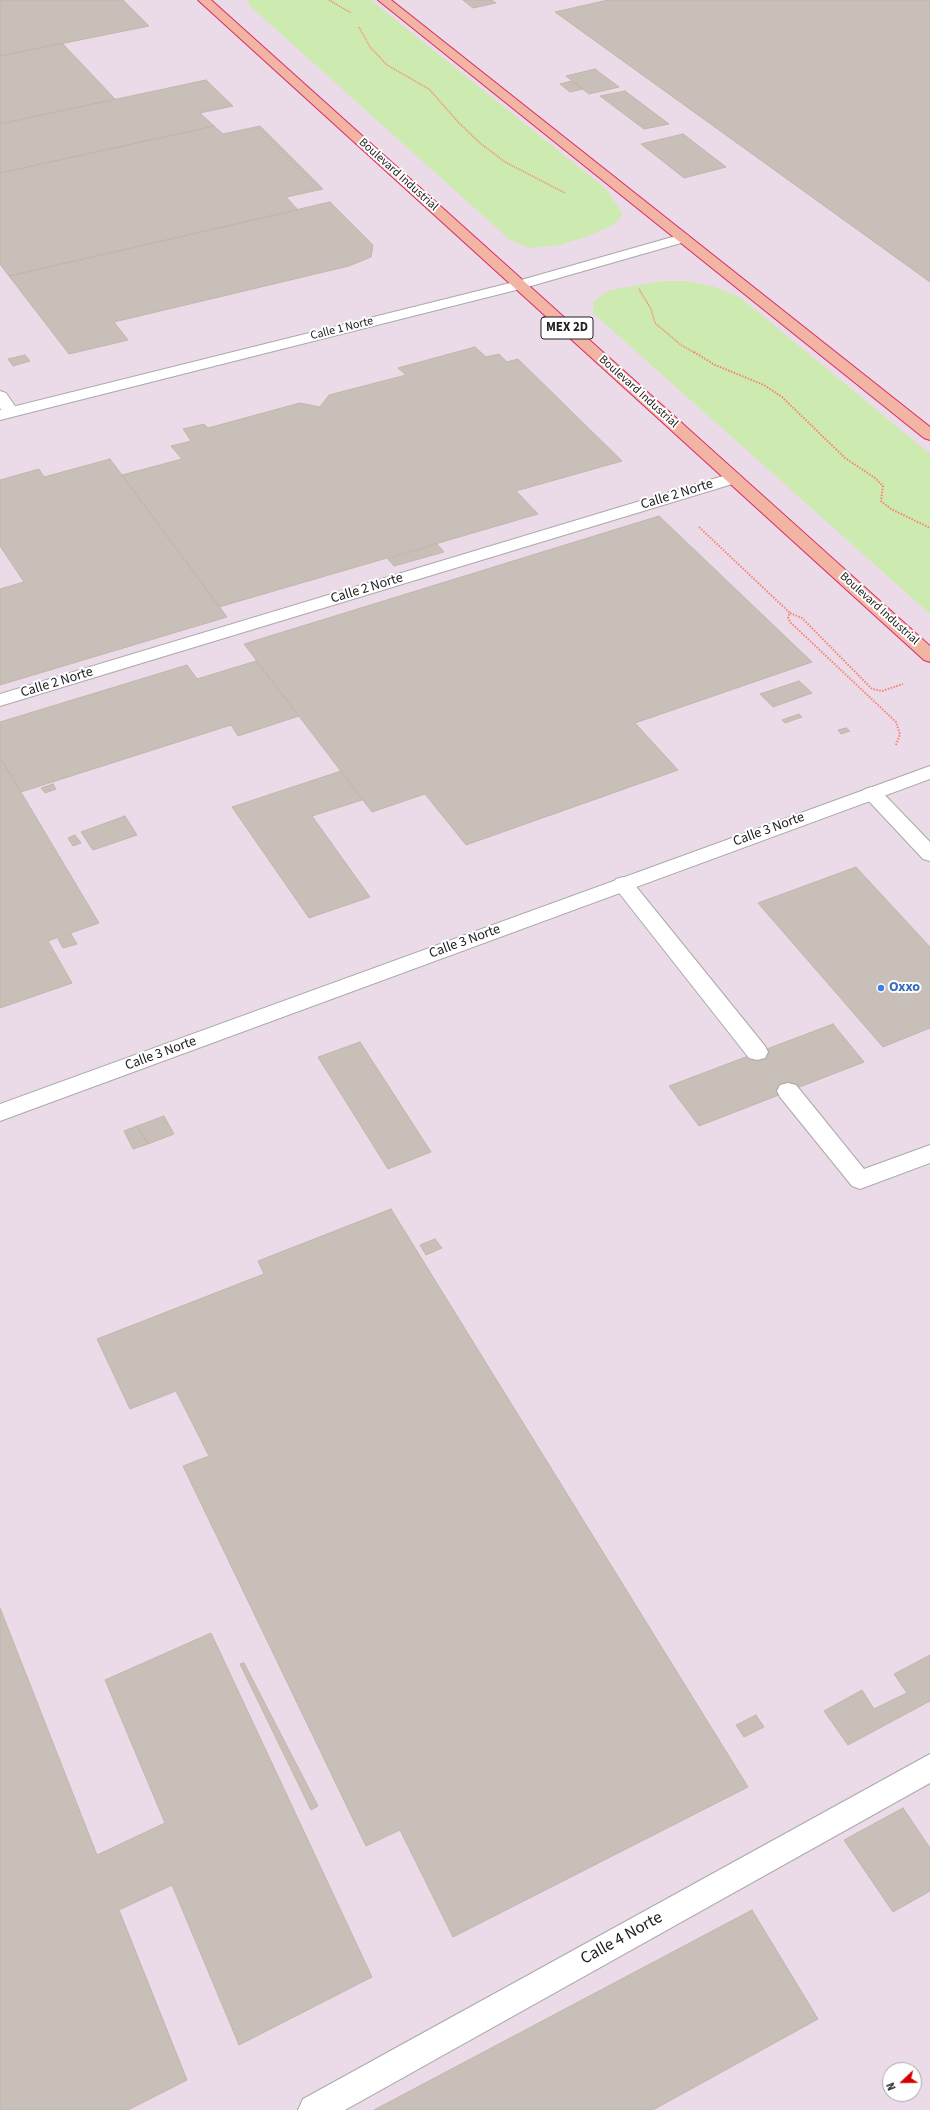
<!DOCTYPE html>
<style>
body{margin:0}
#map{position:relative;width:930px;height:2110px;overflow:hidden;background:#f2efe9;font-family:"Source Sans 3",sans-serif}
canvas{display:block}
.north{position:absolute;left:882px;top:2062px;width:40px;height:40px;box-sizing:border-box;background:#fff;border:1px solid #a7a7a7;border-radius:50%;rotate:248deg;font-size:11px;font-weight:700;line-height:16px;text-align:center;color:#222}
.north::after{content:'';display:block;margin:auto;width:14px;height:18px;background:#d40000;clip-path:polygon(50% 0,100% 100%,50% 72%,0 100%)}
</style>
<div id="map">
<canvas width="930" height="2110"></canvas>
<div class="north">N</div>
</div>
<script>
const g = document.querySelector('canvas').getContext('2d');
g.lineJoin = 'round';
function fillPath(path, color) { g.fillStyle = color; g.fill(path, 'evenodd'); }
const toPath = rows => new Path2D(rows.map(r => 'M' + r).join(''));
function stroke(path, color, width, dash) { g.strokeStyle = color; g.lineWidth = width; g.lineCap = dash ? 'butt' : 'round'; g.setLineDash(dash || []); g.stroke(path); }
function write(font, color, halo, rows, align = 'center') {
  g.font = font + ' "Source Sans 3",sans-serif'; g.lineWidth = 4; g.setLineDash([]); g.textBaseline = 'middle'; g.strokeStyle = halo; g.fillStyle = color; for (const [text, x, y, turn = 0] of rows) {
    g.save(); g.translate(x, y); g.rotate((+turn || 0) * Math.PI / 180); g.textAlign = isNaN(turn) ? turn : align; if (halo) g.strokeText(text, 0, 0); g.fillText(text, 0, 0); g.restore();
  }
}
fillPath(toPath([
 [0,0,930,0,930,2110,0,2110],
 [890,2070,914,2070,914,2094,890,2094]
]), '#ebdbe8');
fillPath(toPath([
 [247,0,371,0,606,189,623,214,613,225,586,237,559,245,529,248,510,240,250,6],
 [663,281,688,281,715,287,741,298,930,454,930,614,593,313,594,301,610,290]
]), '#cdebb0');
const building = toPath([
 [0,0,123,0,149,26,0,56,0,0],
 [463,0,492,0,496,3,473,8,463,0],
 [608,0,930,0,930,282,555,12,608,0],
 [62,43,115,99,0,124,0,56,62,43],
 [595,69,619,87,589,94,566,76,595,69],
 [206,80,233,106,200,113,214,126,0,173,0,124,206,80],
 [572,81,583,89,570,92,560,84,572,81],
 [625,91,669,124,644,129,600,96,625,91],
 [214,126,223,134,260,126,323,189,286,197,298,210,9,276,0,264,0,173,214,126],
 [683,134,726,167,684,178,641,144,683,134],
 [330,202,373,245,371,257,349,266,114,322,128,340,69,354,9,276,330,202],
 [475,347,486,357,499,354,507,362,518,359,622,461,516,491,538,514,219,607,122,475,182,459,171,446,191,441,183,429,204,424,208,428,300,403,320,407,329,395,406,375,398,368,475,347],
 [25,355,30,361,13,366,8,359,25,355],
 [110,459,227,617,0,685,0,589,24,582,0,546,0,480,39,469,44,477,110,459],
 [659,516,812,662,635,723,678,770,466,845,425,794,372,812,244,644,659,516],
 [437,544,444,552,394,566,388,559,437,544],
 [256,661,299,716,238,736,231,725,21,792,0,757,0,722,187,665,197,679,256,661],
 [799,681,812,693,773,707,760,694,799,681],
 [799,714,802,717,785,723,782,720,799,714],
 [846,728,850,731,841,734,838,730,846,728],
 [0,757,99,923,48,941,72,983,0,1008,0,757],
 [341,771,362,800,312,816,370,897,309,918,232,807,341,771],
 [53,784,56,789,45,793,41,788,53,784],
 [125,816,137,835,93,850,81,832,125,816],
 [75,835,81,843,73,846,68,838,75,835],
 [856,867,930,947,930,1028,883,1047,758,903,856,867],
 [71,934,77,944,63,948,58,939,71,934],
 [833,1024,864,1062,699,1126,669,1086,833,1024],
 [360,1042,431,1152,388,1169,318,1057,360,1042],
 [164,1116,174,1134,148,1144,137,1126,164,1116],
 [137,1126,148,1144,133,1149,124,1131,137,1126],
 [391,1209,748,1787,453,1937,400,1830,366,1846,183,1466,209,1456,176,1391,130,1409,97,1339,264,1274,258,1261,391,1209],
 [435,1239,442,1248,426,1255,420,1245,435,1239],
 [0,1608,97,1855,165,1823,105,1680,211,1633,372,1977,239,2045,172,1885,119,1910,187,2080,128,2110,0,2110,0,1608],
 [930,1655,930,1701,848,1745,824,1711,862,1690,874,1709,907,1693,894,1674,930,1655],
 [244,1663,318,1806,311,1810,240,1664,244,1663],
 [756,1715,764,1727,744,1737,736,1725,756,1715],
 [903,1808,930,1848,930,1891,893,1912,844,1840,903,1808],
 [752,1910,818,2019,653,2110,374,2110,752,1910]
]);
fillPath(building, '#c7bfb8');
stroke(building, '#c4b6ab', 1);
const service = toPath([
 [0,391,6,393,19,412,17,415,5,415,3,412,0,408,0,391],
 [872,787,879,789,930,842,930,861,923,859,865,797,862,793,865,789,872,787],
 [623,877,630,879,765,1046,768,1052,765,1058,757,1060,749,1058,616,889,613,884,616,879,623,877],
 [788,1083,796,1085,864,1169,930,1145,930,1163,860,1189,852,1186,780,1097,777,1091,780,1085,788,1083]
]);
const minor = toPath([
 [733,473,739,474,741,478,739,482,0,706,0,694,733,473],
 [930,1754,930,1783,345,2110,298,2110,303,2099,930,1754]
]);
const tertiary = toPath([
 [683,234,688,235,690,238,688,241,524,288,0,420,0,410,514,282,683,234],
 [930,766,930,779,0,1121,0,1104,930,766]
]);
const trunk = toPath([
 [198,0,211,0,930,646,930,662,924,660,198,0],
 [378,0,391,0,930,427,930,440,924,438,378,0]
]);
stroke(service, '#a9a9a9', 2);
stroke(minor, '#a9a9a9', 2);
stroke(tertiary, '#a9a9a9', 2);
stroke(trunk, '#dc2a67', 2);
stroke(toPath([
 [329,0,351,13],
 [359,27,370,47,387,65,429,89,459,123,480,143,505,162,565,193],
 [639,289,651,309,655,323,681,345,695,353]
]), '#fa8072', 1.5, [1, 1]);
stroke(toPath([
 [694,352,715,365,764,385,782,397,845,458,875,478,883,486,881,501,891,509,930,528],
 [699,527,790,613],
 [896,745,900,734,896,722,790,622,788,617,790,613,802,618,872,689,882,691,903,684]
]), '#fa8072', 2, [1.5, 1.5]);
fillPath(service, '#fff');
fillPath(minor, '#fff');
fillPath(tertiary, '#fff');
fillPath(trunk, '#f2b4a3');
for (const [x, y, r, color] of [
 [881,988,4,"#3f7fe0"]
]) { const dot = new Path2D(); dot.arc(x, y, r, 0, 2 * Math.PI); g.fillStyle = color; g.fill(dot); stroke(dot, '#fff', 1.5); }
write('12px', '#222', '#fff', [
 ["Boulevard Industrial",398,175,42],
 ["Calle 1 Norte",342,329,-14],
 ["Boulevard Industrial",638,392,42],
 ["Boulevard Industrial",879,609,42]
]);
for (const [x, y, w] of [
 [567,328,52]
]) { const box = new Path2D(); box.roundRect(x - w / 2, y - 11, w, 22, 3); g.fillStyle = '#fff'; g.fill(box); stroke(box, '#222', 1); }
write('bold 13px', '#222', null, [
 ["MEX 2D",567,328]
]);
write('14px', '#222', '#fff', [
 ["Calle 2 Norte",677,495,-17],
 ["Calle 2 Norte",367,589,-17],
 ["Calle 2 Norte",57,683,-17],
 ["Calle 3 Norte",769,830,-20],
 ["Calle 3 Norte",465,942,-20],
 ["Calle 3 Norte",161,1054,-20]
]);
write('bold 14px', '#366cbe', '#fff', [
 ["Oxxo",889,988]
], 'left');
write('17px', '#222', '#fff', [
 ["Calle 4 Norte",622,1939,-29]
]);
</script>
